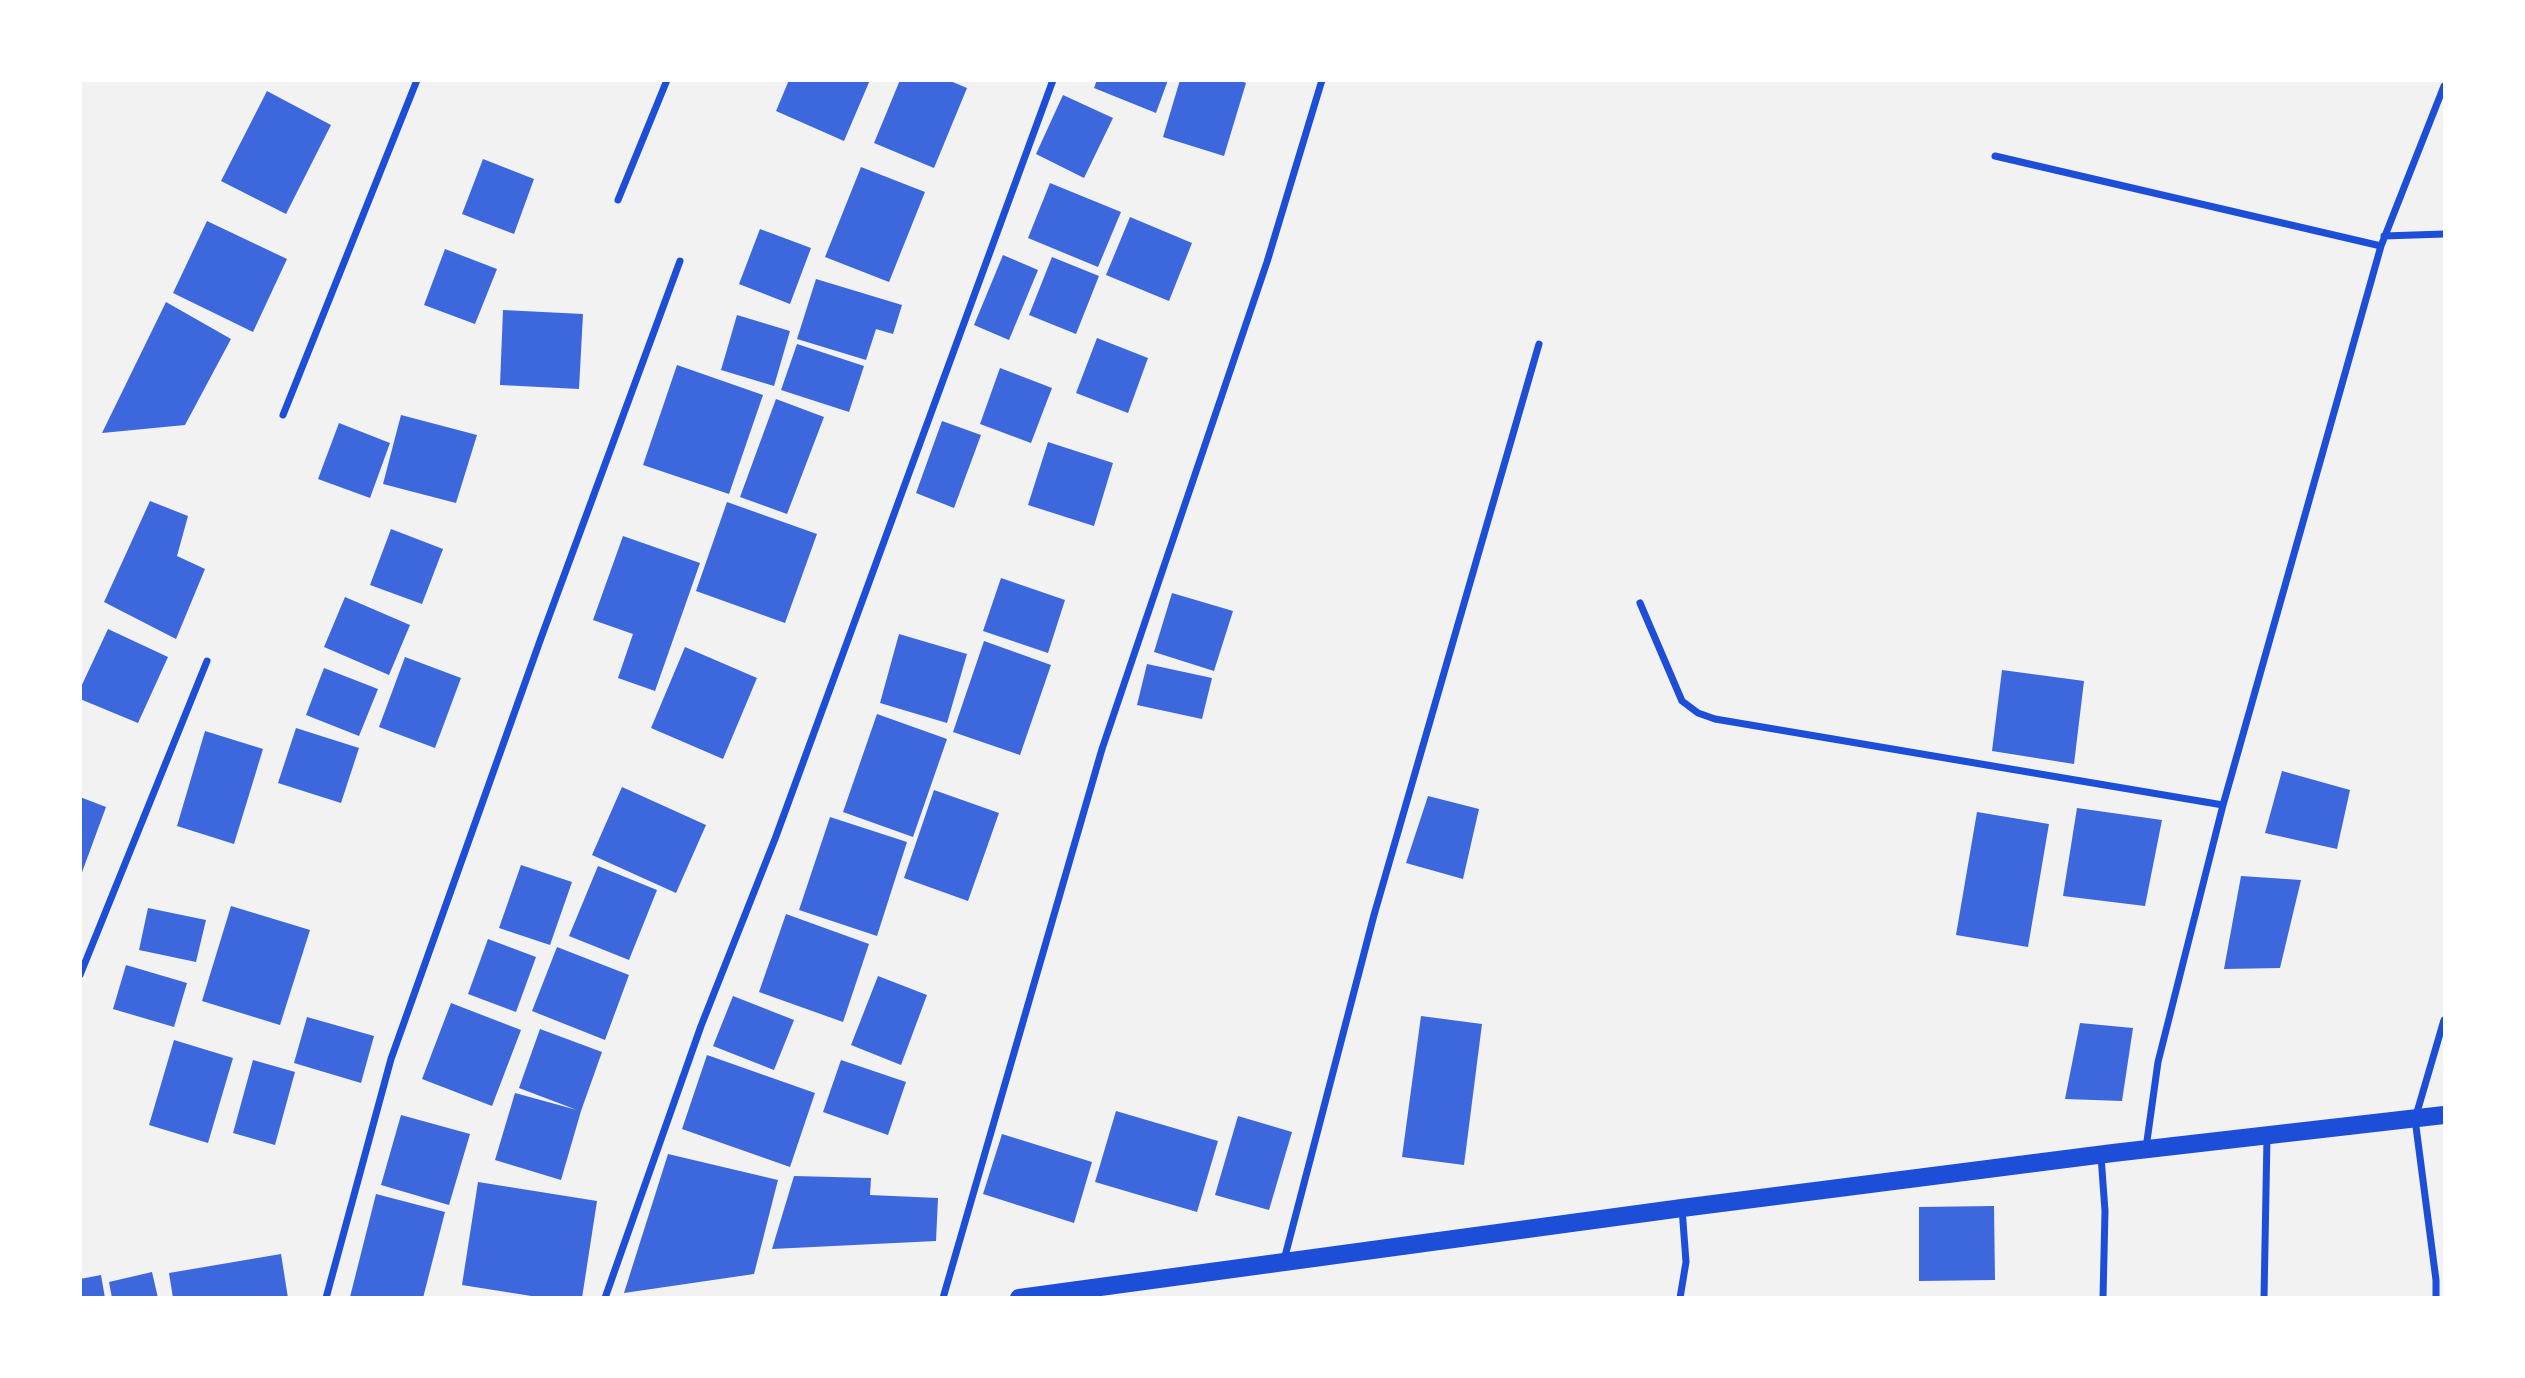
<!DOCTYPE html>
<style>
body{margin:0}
#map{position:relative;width:2525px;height:1378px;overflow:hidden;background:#f2f2f2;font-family:"IBM Plex Serif",serif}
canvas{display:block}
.frame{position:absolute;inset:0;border:82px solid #fff;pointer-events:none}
</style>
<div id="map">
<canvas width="2525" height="1378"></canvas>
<div class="frame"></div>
</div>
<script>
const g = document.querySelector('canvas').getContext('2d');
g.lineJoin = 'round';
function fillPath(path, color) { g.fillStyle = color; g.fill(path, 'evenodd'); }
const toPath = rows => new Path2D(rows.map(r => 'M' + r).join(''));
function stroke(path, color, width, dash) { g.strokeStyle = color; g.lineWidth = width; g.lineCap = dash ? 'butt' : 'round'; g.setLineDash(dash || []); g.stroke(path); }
fillPath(toPath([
 [789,80,870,80,844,141,776,111],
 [900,80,948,80,967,88,934,168,874,143],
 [1097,80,1168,80,1156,113,1094,88],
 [1180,80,1239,80,1246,83,1224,156,1163,137],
 [267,91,331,125,286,214,221,181],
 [1063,95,1113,118,1084,178,1036,154],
 [483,159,534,179,514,234,462,214],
 [861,167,925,192,889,282,825,257],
 [1050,183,1121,212,1098,267,1028,238],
 [1130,217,1192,243,1169,301,1106,275],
 [207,221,287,259,253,332,173,293],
 [760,229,811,248,790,304,739,284],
 [445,249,497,269,475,324,424,305],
 [1003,255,1038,270,1009,340,974,325],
 [1052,257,1099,276,1076,334,1029,315],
 [816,279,902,305,893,334,876,329,866,360,797,339],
 [166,302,231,339,185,425,102,433],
 [503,310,583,314,579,389,500,385],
 [737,315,790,331,774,386,721,370],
 [1097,338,1148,358,1128,413,1076,393],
 [797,344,864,366,849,412,781,390],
 [677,365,763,395,729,494,643,465],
 [1000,368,1052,388,1031,443,980,424],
 [776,399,824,417,787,514,740,497],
 [401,415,477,435,456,503,383,484],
 [942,421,981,435,954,508,916,493],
 [339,423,390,443,370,498,318,479],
 [1048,442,1113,463,1094,526,1028,505],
 [150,501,188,516,177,556,205,569,176,639,104,602],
 [727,502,817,534,785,623,696,591],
 [391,529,443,549,422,604,370,585],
 [623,536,700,563,655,691,618,678,633,634,593,620],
 [1001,578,1065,600,1048,653,983,631],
 [1172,593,1233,611,1214,671,1154,652],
 [345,597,410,625,389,675,324,647],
 [108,629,168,657,138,723,80,699,80,689],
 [899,634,967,654,947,723,880,703],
 [984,641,1051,665,1020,755,953,732],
 [685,647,757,678,723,759,651,728],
 [405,657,461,678,435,748,379,727],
 [1147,664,1212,678,1202,719,1137,705],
 [324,668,378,689,359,736,306,715],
 [2002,670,2084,681,2074,764,1992,751],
 [877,714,947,739,913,837,843,812],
 [296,728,359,748,341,803,278,783],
 [205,731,263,749,234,844,177,826],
 [2282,771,2350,790,2337,849,2265,833],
 [622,787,706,825,676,893,592,855],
 [934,790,999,813,968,901,904,878],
 [1428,796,1479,809,1463,879,1406,863],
 [80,797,106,807,81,875,80,875],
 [2077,808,2162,820,2145,906,2063,896],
 [1977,812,2049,824,2028,947,1956,935],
 [830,817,907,842,877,936,799,910],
 [521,865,572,882,550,945,499,928],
 [598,866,657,890,629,960,569,936],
 [2241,876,2301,880,2280,968,2224,969],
 [231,906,310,930,280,1025,202,1001],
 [148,908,206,920,196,962,139,950],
 [786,914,869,944,843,1022,759,992],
 [488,939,536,957,516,1012,468,994],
 [557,947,629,975,605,1040,532,1011],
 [126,965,187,983,174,1027,113,1009],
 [878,976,927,995,901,1065,851,1045],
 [733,996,794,1020,774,1070,713,1046],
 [451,1003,521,1030,492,1106,422,1079],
 [1421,1016,1482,1024,1464,1165,1402,1157],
 [307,1017,374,1036,361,1083,294,1063],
 [2080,1023,2133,1028,2122,1101,2065,1099],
 [540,1029,602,1052,581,1111,561,1180,495,1160,515,1093,577,1110,519,1088],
 [174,1040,233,1058,208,1143,149,1125],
 [707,1055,815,1093,790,1167,682,1129],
 [253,1060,295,1072,275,1145,233,1133],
 [841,1060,906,1082,888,1135,823,1112],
 [1116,1111,1218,1141,1197,1212,1095,1182],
 [401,1115,470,1134,449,1205,381,1185],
 [1238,1116,1292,1132,1269,1210,1215,1195],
 [1002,1134,1092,1162,1074,1223,983,1194],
 [668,1154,778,1180,754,1274,624,1293],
 [794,1176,871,1178,870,1195,938,1198,936,1241,772,1249],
 [478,1182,597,1201,582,1298,544,1298,462,1285],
 [376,1194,445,1212,423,1298,350,1297],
 [1994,1206,1995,1280,1919,1281,1919,1207],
 [281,1254,288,1298,173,1298,169,1273],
 [152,1272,158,1298,112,1298,109,1282],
 [101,1275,105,1298,80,1298,80,1279]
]), '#3d67dc');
stroke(toPath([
 [1995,156,2381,246],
 [618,200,667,80],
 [2384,236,2444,234],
 [283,415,417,80],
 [1640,603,1682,701,1698,713,1715,719,2223,805],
 [80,975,207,661],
 [2146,1148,2158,1062,2223,805,2381,246,2444,86],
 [2101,1156,2105,1211,2103,1298],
 [1284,1260,1374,915,1539,344],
 [326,1298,391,1059,541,638,680,261],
 [605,1298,701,1026,775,839,1053,80],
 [943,1298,1102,749,1267,262,1322,80],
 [1680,1298,1686,1262,1682,1208],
 [2264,1298,2267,1137],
 [2436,1298,2436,1280,2415,1119,2444,1020]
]), '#1d4ed8', 7);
stroke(toPath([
 [1019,1298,1682,1208,2113,1153,2444,1115]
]), '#1d4ed8', 18);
</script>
